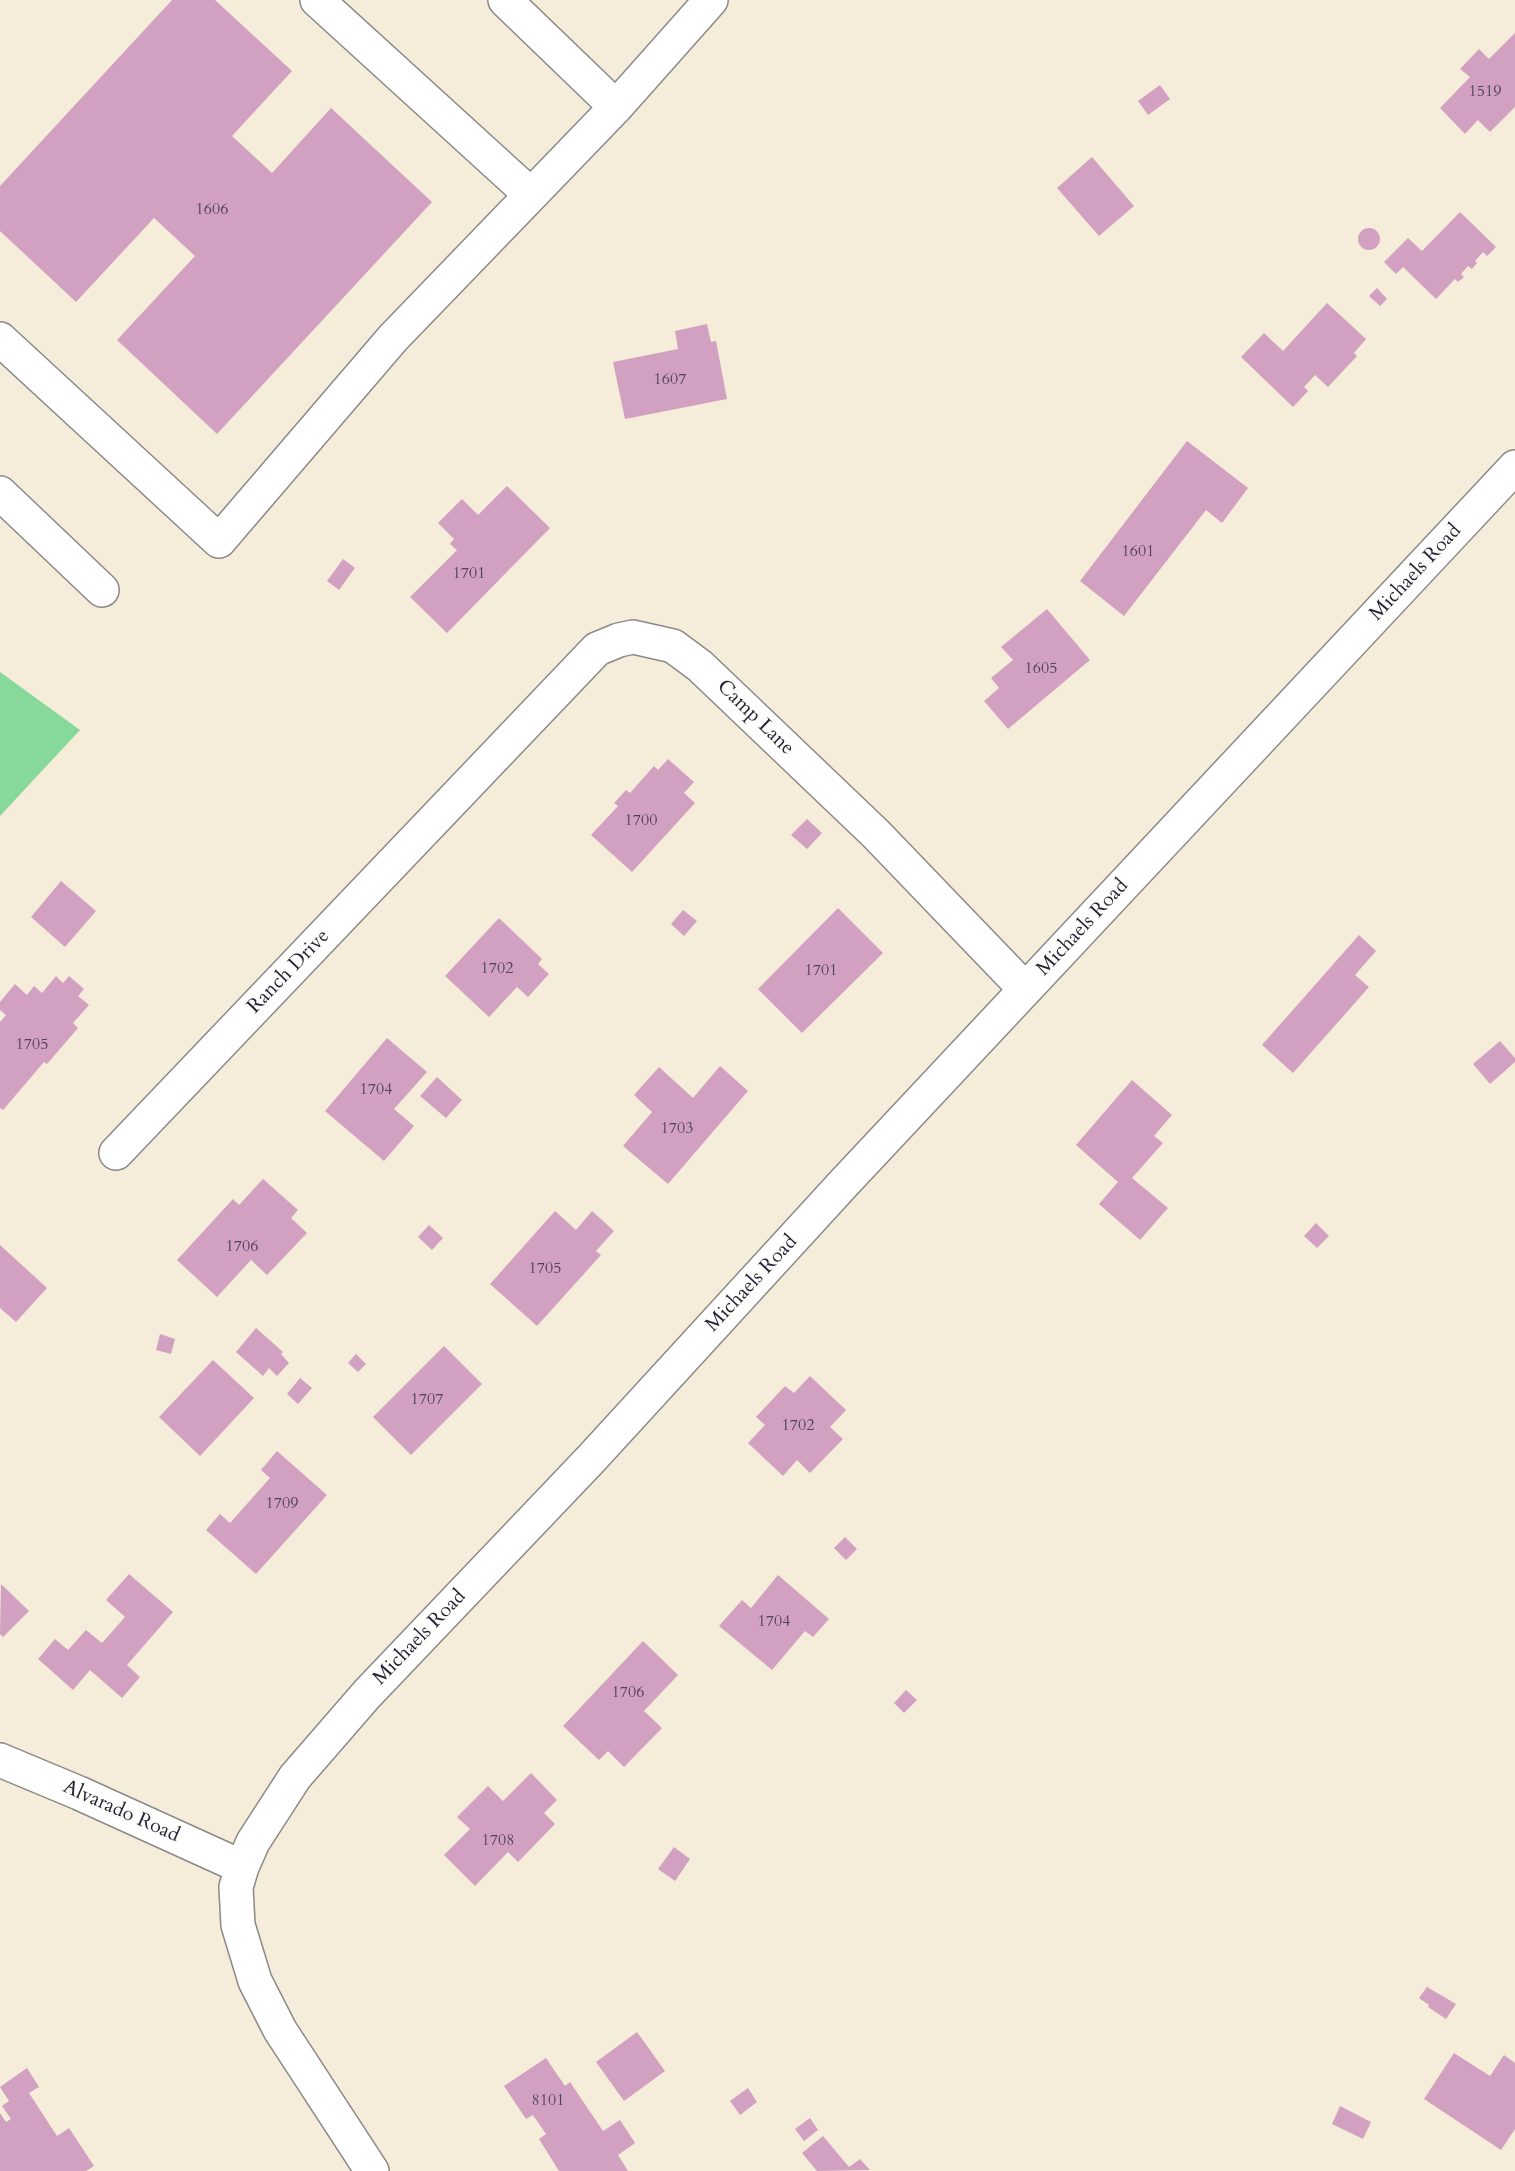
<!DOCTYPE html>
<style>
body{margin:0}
canvas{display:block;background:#f5edd9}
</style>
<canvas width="1515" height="2171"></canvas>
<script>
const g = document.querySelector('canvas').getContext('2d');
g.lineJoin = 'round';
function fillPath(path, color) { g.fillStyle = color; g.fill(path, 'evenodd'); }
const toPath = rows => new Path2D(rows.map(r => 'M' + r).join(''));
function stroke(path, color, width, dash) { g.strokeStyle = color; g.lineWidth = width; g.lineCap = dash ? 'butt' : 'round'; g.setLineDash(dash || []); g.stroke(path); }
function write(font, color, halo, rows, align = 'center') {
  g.font = font + ' Cardo,serif'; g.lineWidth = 4.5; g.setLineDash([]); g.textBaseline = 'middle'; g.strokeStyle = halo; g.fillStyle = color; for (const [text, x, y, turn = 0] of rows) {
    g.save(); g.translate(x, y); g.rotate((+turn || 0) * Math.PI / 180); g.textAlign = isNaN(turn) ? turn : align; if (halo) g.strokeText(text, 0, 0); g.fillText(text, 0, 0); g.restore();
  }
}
fillPath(toPath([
 [0,672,80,730,0,816]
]), '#86d99a');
fillPath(toPath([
 [172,0,215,0,292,71,232,136,272,173,331,108,432,202,217,434,117,340,195,256,154,218,76,302,0,231,0,186],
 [1515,33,1515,107,1490,132,1478,120,1465,134,1440,108,1470,77,1460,69,1479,49,1489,59],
 [1160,85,1170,99,1148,115,1138,101],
 [1092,157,1134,206,1099,236,1057,188],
 [1460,212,1496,247,1487,256,1483,252,1475,261,1477,263,1472,269,1468,266,1461,274,1464,277,1458,282,1455,279,1436,299,1403,267,1396,274,1384,262,1408,238,1422,251],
 '1358 239a11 11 0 1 1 22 0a11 11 0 1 1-22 0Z',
 [1377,288,1387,299,1380,306,1369,296],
 [1327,303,1366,339,1354,353,1357,356,1328,387,1315,375,1304,387,1308,391,1293,407,1241,357,1264,333,1283,351],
 [707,324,711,342,716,341,727,399,625,419,613,362,678,349,675,331],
 [1187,441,1248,488,1222,523,1206,510,1124,616,1080,581],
 [507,486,550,528,447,633,410,597,457,550,450,544,454,539,438,523,462,499,478,515],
 [343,559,355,568,339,590,327,581],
 [1047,609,1090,660,1008,729,984,701,999,688,991,678,1013,660,1001,647],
 [668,759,694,782,684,793,695,803,632,872,591,835,618,806,614,803,626,790,630,793,654,766,658,770],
 [807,819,822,833,807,849,791,835],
 [61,881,96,911,65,947,31,917],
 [838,908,883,953,802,1033,758,989],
 [683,910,697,921,684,936,671,924],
 [499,918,542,959,538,964,549,974,528,997,517,987,489,1017,445,976],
 [1359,935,1376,951,1355,975,1369,987,1293,1073,1262,1045],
 [56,976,63,983,69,976,84,989,78,996,89,1005,73,1023,78,1028,47,1064,44,1062,3,1110,0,1108,0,1022,6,1015,0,1010,0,1002,15,984,27,995,34,986,42,993],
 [387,1038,427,1072,394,1109,414,1126,384,1161,325,1111],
 [1500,1041,1515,1058,1515,1062,1490,1084,1473,1064],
 [720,1066,748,1091,668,1184,623,1146,652,1112,634,1095,659,1067,693,1098],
 [437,1077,462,1100,446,1118,420,1096],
 [1132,1080,1172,1115,1154,1136,1163,1143,1132,1178,1168,1208,1140,1240,1099,1204,1118,1182,1076,1145],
 [263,1179,298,1210,291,1218,307,1233,267,1275,251,1260,217,1297,177,1260,233,1199,239,1205],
 [555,1211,576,1230,592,1211,614,1231,596,1251,601,1255,537,1326,490,1284],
 [1316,1223,1329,1236,1317,1248,1304,1236],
 [429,1225,443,1238,432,1250,418,1237],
 [0,1245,47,1288,16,1322,0,1308],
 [256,1328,283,1352,281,1354,289,1363,277,1376,269,1368,263,1376,236,1352],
 [160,1334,175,1339,171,1354,156,1350],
 [444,1346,482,1384,411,1455,373,1417],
 [356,1354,366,1364,358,1372,348,1363],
 [213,1360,254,1398,200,1456,159,1417],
 [810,1376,846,1410,830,1427,843,1439,810,1473,797,1460,783,1476,748,1443,765,1425,756,1417,785,1386,794,1393],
 [300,1378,312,1388,298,1404,287,1394],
 [277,1451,327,1495,256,1574,206,1530,220,1514,230,1523,270,1478,261,1470],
 [845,1537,857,1549,846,1560,834,1548],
 [129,1574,173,1612,127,1665,140,1677,122,1698,90,1670,73,1690,38,1659,55,1639,68,1650,86,1630,102,1643,125,1617,106,1600],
 [778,1575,829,1619,813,1637,805,1631,772,1670,719,1626,742,1600,751,1608],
 [1,1584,29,1611,3,1637,0,1634],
 [643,1641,678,1675,644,1711,662,1728,624,1767,608,1751,599,1760,563,1726],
 [906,1690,917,1700,904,1713,894,1703],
 [531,1773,557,1800,544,1813,555,1824,518,1862,508,1852,475,1886,444,1855,470,1829,457,1817,488,1786,503,1801],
 [674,1847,690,1859,675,1881,658,1869],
 [1427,1987,1456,2004,1446,2019,1428,2007,1429,2005,1419,1998],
 [637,2032,665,2071,624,2101,596,2062],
 [1454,2053,1490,2076,1504,2055,1515,2063,1515,2129,1501,2150,1424,2099],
 [546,2058,565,2086,570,2082,603,2131,620,2120,635,2143,618,2155,628,2171,559,2171,539,2139,546,2134,533,2115,526,2119,504,2086],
 [27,2068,39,2087,29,2093,57,2136,69,2128,94,2166,86,2171,0,2171,0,2113,6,2122,11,2119,2,2106,9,2101,0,2087],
 [748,2088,757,2102,740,2115,730,2101],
 [1340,2106,1371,2122,1363,2139,1332,2124],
 [810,2118,818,2130,804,2141,795,2129],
 [823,2136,849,2167,860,2159,870,2170,817,2171,802,2153]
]), '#d2a0c1');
const minor = toPath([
 [317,0,531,195],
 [505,0,616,107],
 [0,339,219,541,393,338,616,107,711,0],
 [0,493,102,590],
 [116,1153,597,649,619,640,633,637,673,646,700,666,876,834,1025,989],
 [0,1760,79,1793,242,1867],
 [372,2171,280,2030,255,1981,238,1925,236,1887,242,1867,253,1842,295,1777,367,1694,591,1459,844,1183,1515,467]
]);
stroke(minor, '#8c888a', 36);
stroke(minor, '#fff', 33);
write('16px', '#4e425c', null, [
 ["1519",1485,92],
 ["1606",212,210],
 ["1607",670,380],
 ["1601",1138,552],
 ["1701",469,574],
 ["1605",1041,669],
 ["1700",641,821],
 ["1702",497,969],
 ["1701",821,971],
 ["1705",32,1045],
 ["1704",376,1090],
 ["1703",677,1129],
 ["1706",242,1247],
 ["1705",545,1269],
 ["1707",427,1400],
 ["1702",798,1426],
 ["1709",282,1504],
 ["1704",774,1622],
 ["1706",628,1693],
 ["1708",498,1841],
 ["8101",548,2101]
]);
write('20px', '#22223b', '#fdfcf7', [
 ["Michaels Road",1416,573,-47],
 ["Camp Lane",755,718,44],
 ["Michaels Road",1083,928,-47],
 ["Ranch Drive",289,972,-46],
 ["Michaels Road",752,1284,-47],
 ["Michaels Road",420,1638,-46],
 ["Alvarado Road",121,1812,24]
]);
</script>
